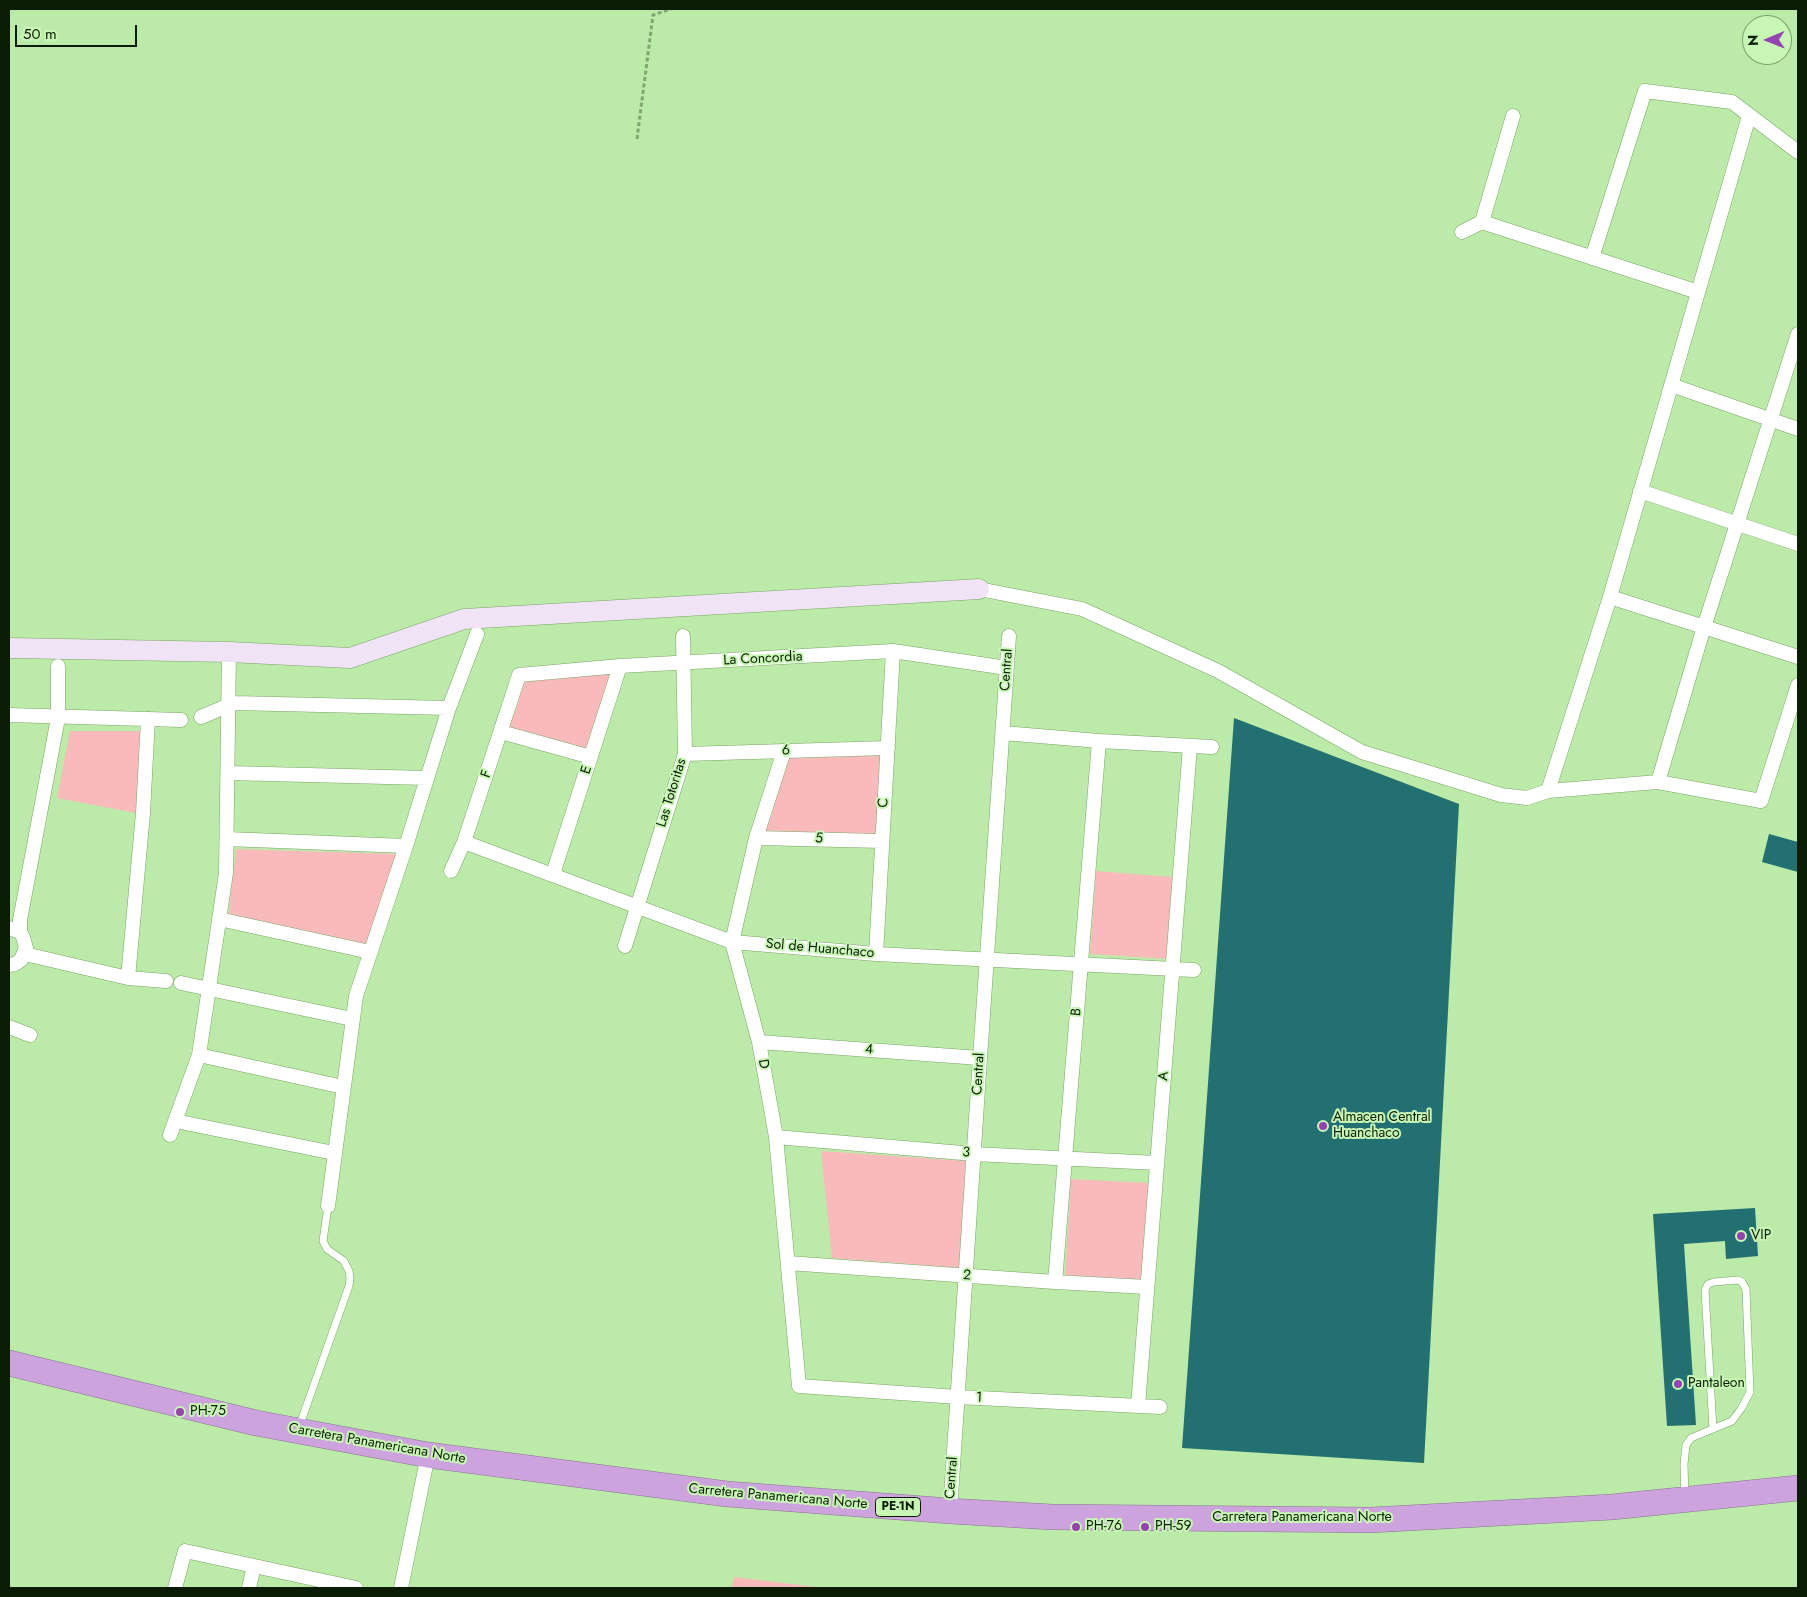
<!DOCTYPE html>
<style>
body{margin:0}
#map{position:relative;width:1807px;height:1597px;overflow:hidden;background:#bceaa8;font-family:Jost,sans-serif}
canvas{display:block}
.frame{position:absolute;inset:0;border:10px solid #0b1c04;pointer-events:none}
.north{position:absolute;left:1742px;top:15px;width:50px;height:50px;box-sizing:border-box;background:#c8f7b5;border:1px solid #7c9f6e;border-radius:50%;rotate:269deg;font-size:14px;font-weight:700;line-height:20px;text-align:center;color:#0b1c04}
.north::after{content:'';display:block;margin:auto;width:18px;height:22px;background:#9543b1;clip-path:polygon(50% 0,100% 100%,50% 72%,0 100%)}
.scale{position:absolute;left:15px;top:25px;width:122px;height:22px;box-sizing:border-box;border:2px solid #0b1c04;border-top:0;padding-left:6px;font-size:15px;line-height:18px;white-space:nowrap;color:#0b1c04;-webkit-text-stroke:4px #c8f7b5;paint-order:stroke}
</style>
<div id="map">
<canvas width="1807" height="1597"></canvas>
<div class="frame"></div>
<div class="north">N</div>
<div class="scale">50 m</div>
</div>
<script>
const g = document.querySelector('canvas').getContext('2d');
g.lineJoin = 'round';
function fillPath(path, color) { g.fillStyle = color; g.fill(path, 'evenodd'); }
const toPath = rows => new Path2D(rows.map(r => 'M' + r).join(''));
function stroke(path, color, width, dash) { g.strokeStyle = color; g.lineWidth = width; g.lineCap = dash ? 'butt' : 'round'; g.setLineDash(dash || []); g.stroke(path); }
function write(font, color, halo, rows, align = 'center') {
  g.font = font + ' Jost,sans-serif'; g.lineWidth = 4; g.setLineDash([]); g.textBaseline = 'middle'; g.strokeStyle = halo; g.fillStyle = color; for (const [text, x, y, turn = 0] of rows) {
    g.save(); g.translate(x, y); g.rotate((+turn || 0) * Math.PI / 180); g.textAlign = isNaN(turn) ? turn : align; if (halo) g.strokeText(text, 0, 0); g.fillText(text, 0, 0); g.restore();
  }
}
fillPath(toPath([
 [613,670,589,751,509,728,526,678],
 [70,731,141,731,136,813,57,798],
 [884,750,878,835,762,832,789,754],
 [236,849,397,854,366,944,229,914],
 [1096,871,1173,877,1167,959,1090,954],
 [821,1151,966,1161,959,1268,832,1258],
 [1071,1179,1150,1183,1144,1283,1065,1277],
 [734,1577,825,1588,731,1588]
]), '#f9babc');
fillPath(toPath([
 [1234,718,1459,804,1424,1463,1182,1448],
 [1769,834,1798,842,1798,872,1762,862],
 [1755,1208,1758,1256,1726,1259,1725,1241,1684,1244,1696,1425,1667,1426,1653,1214]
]), '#227071');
const lane = toPath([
 [299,1427,349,1286,350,1279,349,1271,344,1261,327,1249,323,1241,328,1206],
 [1685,1497,1684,1464,1686,1445,1691,1438,1732,1421,1741,1409,1750,1392,1746,1289,1742,1282,1738,1280,1714,1282,1708,1284,1705,1290,1713,1429]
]);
const street = toPath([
 [1482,222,1698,292],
 [1462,232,1482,222,1513,116],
 [1592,258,1645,91,1732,102,1798,152],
 [1671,385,1798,429],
 [1640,491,1798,544],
 [979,589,1082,609,1218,671,1362,752,1501,795,1527,798,1548,791,1658,782,1761,801,1798,685],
 [1610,597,1798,657],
 [9,715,181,720],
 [201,717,234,703,449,708],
 [501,732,591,757],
 [1003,733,1099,741,1212,747],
 [784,751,756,838,732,942,759,1042,776,1137,799,1386,958,1397,1160,1407],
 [685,754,888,748],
 [228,773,427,778],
 [1658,782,1704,627,1798,334],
 [1548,791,1610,597,1749,116],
 [756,838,882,841],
 [227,839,406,846],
 [464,842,732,942,876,954,1194,970],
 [451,871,464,842,519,675,620,666,893,651,1007,668],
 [553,874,620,666],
 [219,919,370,952],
 [9,928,20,932,23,937,26,948,21,960,15,964,9,965],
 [20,932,20,920,58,718,58,666],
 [625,946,685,754,683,636],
 [25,954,128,978,166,981],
 [876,954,893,651],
 [128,978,143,813,148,719],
 [181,983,352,1019],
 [9,1027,30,1035],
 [759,1042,980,1058],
 [199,1055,343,1087],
 [175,1121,334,1153],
 [170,1135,199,1055,226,873,229,652],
 [776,1137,974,1154,1157,1163],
 [328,1206,356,996,406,846,449,708,477,634],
 [788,1263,1055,1282,1147,1287],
 [1055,1282,1099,741],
 [1138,1406,1190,746],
 [950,1511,980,1058,1009,636],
 [175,1588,185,1551,356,1588],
 [249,1588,254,1566],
 [401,1588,428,1455]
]);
const secondary = toPath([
 [9,648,229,652,350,658,464,619,979,589]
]);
const highway = toPath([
 [9,1363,256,1423,428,1455,727,1494,950,1511,1052,1517,1371,1520,1612,1507,1798,1488]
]);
stroke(lane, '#7aa566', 8);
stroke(street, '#7aa566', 15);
stroke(secondary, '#7aa566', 21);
stroke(highway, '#897492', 26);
stroke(toPath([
 [637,139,653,15,671,9]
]), '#81a672', 3, [4, 2.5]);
stroke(lane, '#fff', 7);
stroke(street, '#fff', 14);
stroke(secondary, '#f0e3f5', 20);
stroke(highway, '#cda3de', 25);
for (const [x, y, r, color] of [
 [1323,1126,5,"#9543b1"],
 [1741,1236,5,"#9543b1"],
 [1678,1384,5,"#9543b1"],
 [180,1412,5,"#9543b1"],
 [1076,1527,5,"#9543b1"],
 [1145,1527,5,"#9543b1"]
]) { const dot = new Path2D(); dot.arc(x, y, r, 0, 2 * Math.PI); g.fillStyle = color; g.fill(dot); stroke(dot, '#c8f7b5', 2); }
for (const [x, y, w] of [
 [898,1507,45]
]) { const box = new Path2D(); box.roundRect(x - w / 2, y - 9.5, w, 19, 4); g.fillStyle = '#c8f7b5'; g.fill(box); stroke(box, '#0b1c04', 1); }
write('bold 12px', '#0b1c04', null, [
 ["PE-1N",898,1507]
]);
write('14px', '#0b1c04', '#c8f7b5', [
 ["La Concordia",763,659,-3],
 ["Central",1007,670,-86],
 ["6",786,751,-2],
 ["E",587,770,-72],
 ["F",487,774,-71],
 ["Las Totoritas",672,793,-73],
 ["C",884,803,-86],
 ["5",819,839,1],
 ["Sol de Huanchaco",820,949,5],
 ["B",1077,1012,-85],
 ["4",869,1050,4],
 ["D",763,1064,80],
 ["Central",979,1074,-87],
 ["A",1164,1076,-85],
 ["3",966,1153,5],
 ["2",967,1276,4],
 ["1",979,1398,3],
 ["Carretera Panamericana Norte",377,1444,10],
 ["Central",952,1478,-86],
 ["Carretera Panamericana Norte",778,1497,5],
 ["Carretera Panamericana Norte",1302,1518]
]);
write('14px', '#0b1c04', '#c8f7b5', [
 ["Almacen Central",1333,1118],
 ["Huanchaco",1333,1134],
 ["VIP",1751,1236],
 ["Pantaleon",1688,1384],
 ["PH-75",190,1412],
 ["PH-76",1086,1527],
 ["PH-59",1155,1527]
], 'left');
</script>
